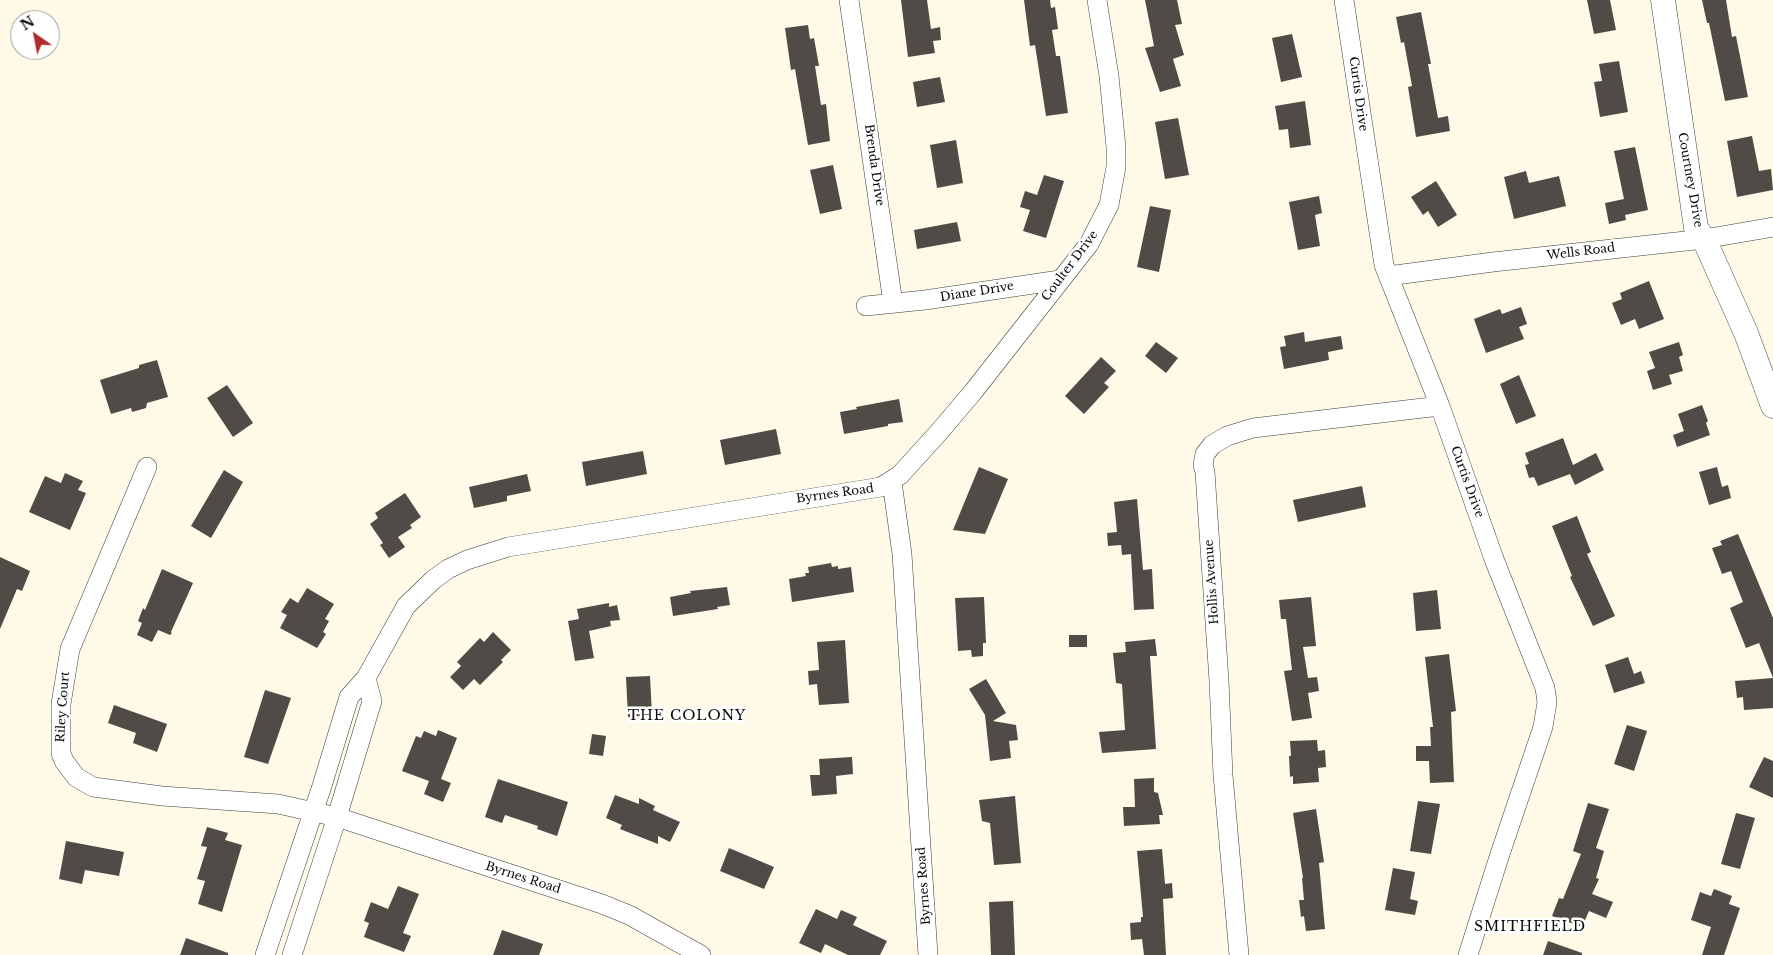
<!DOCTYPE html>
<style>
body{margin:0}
#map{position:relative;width:1773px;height:955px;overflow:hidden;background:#fefae7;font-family:"Libre Baskerville",serif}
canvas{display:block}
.north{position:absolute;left:10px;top:10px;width:50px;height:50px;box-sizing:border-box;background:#fff;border:1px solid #9d9d9d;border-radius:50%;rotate:327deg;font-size:14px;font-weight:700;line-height:20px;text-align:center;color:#090909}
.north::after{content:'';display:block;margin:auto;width:18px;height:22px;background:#b12a2e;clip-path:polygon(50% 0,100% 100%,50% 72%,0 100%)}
</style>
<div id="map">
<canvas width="1773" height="955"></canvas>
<div class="north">N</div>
</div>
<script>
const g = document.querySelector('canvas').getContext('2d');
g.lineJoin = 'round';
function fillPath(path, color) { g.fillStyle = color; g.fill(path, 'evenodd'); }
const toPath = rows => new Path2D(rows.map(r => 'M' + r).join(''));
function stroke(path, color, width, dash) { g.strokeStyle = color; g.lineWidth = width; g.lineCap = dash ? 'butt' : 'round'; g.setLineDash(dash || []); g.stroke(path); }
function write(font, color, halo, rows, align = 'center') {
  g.font = font + ' "Libre Baskerville",serif'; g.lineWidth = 5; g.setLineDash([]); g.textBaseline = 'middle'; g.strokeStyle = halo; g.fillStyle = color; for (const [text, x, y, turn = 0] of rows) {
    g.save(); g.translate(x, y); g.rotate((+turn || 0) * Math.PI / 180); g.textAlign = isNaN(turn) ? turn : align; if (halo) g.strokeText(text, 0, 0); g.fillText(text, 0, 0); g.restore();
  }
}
fillPath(toPath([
 [901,0,927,0,931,29,940,27,941,40,933,41,935,53,908,57],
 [1024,0,1050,0,1051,8,1055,7,1058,29,1052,30,1056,56,1060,56,1068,113,1046,116,1035,45,1030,46],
 [1145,0,1177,0,1182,24,1175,25,1184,55,1173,59,1181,86,1160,92,1145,48,1154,46],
 [1587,0,1610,0,1616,30,1594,34],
 [1702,0,1726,0,1732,37,1736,36,1748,97,1725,101,1709,23,1707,23],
 [1421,12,1431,64,1428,64,1438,118,1448,116,1450,131,1416,137,1408,87,1412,86,1404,42,1401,43,1396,17],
 [808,25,810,39,814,38,819,66,815,66,821,105,826,104,830,141,808,145,795,69,791,70,785,28],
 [1292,34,1302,77,1281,82,1272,38],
 [1619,61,1628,112,1600,117,1594,82,1602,81,1599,64],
 [940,77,945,102,917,107,913,82],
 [1305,101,1311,145,1290,148,1288,129,1279,130,1275,106],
 [1178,118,1189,175,1165,179,1155,122],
 [1752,136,1759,171,1771,169,1773,190,1737,197,1727,141],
 [956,140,963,183,937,188,930,145],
 [1635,147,1648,210,1625,215,1626,220,1609,224,1605,203,1624,199,1614,151],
 [833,165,842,209,820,214,810,170],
 [1526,171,1529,183,1559,176,1566,206,1514,219,1504,177],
 [1044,175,1064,181,1046,238,1023,231,1030,210,1020,207,1025,191,1037,195],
 [1436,181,1457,215,1438,227,1428,211,1423,215,1411,197],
 [1319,196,1322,213,1315,215,1320,246,1298,250,1289,202],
 [1150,206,1171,210,1159,272,1137,267],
 [957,222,961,241,917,249,914,230],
 [1649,281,1664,319,1639,329,1635,319,1621,325,1612,303,1622,299,1620,293],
 [1521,307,1527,324,1519,327,1524,339,1486,353,1474,319,1500,309,1502,314],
 [1304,332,1305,342,1341,336,1343,349,1328,352,1329,360,1284,369,1280,347,1286,346,1284,336],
 [1156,342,1178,358,1166,373,1145,356],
 [1679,342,1683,355,1679,357,1683,371,1669,375,1672,384,1653,390,1647,371,1655,368,1649,352],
 [1101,357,1116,371,1104,383,1109,387,1084,414,1065,396],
 [157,360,168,397,147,403,146,408,132,412,131,408,111,414,100,380,139,368,139,365],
 [1519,375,1536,416,1516,424,1500,384],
 [227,385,253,423,233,437,207,398],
 [899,399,903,422,888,424,888,426,844,434,840,412,857,409,856,407],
 [1702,405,1708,421,1706,423,1710,435,1677,447,1673,435,1684,431,1678,414],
 [776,429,781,454,725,465,720,440],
 [1563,438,1573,465,1596,453,1604,470,1575,485,1570,474,1538,486,1534,477,1529,478,1525,465,1529,464,1525,453],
 [643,451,647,474,586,486,582,462],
 [979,467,1008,479,985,534,953,530],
 [1717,467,1722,487,1728,485,1731,498,1709,505,1699,472],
 [224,470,243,482,211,538,191,526],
 [65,473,83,481,78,490,86,493,70,530,29,512,45,476,61,483],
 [527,474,531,491,507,496,507,501,474,508,469,487],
 [1362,486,1366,507,1298,522,1293,500],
 [405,493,421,517,410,525,412,528,398,537,405,547,389,558,380,545,383,543,370,524,378,518,375,513],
 [1137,499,1143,570,1152,569,1154,609,1134,610,1131,554,1122,555,1121,545,1108,546,1107,533,1117,532,1114,502],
 [1577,516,1591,552,1587,554,1615,616,1593,626,1570,577,1572,576,1552,526],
 [1738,534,1773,618,1773,678,1759,643,1746,648,1730,608,1743,602,1731,571,1722,574,1712,548,1722,545,1720,541],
 [0,557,30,571,22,591,17,589,0,629],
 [831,563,832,567,838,566,838,569,851,567,854,592,792,602,789,579,806,576,805,573,809,573,808,567],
 [162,569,193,583,171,632,169,631,172,633,170,635,158,630,152,642,137,635,142,623,138,621,143,608,145,610],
 [727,587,730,605,717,607,718,609,673,616,670,597,691,593,690,591],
 [307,588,334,604,325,619,329,621,323,632,326,634,317,648,280,628,287,615,281,612,290,598,298,603],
 [1437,590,1441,629,1416,631,1413,593],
 [984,597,986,643,983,643,983,656,972,657,971,650,958,651,955,598],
 [1311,597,1316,646,1303,647,1308,678,1317,677,1319,691,1308,693,1312,718,1292,721,1284,671,1292,670,1286,619,1281,619,1279,600],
 [609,603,609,607,617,605,620,620,610,621,611,626,589,631,594,658,575,661,568,621,579,619,577,609],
 [493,632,511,650,501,660,503,662,480,685,474,679,463,690,450,677,461,666,457,662,480,638,484,642],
 [1069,635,1087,635,1087,647,1069,647],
 [1155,639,1157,656,1150,656,1156,749,1102,753,1099,732,1125,730,1122,684,1116,683,1113,653,1126,652,1125,642],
 [845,640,849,703,819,705,817,684,809,685,808,671,819,670,817,642],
 [1449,654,1456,711,1451,712,1454,782,1430,783,1429,761,1416,761,1416,746,1431,746,1430,727,1433,727,1425,657],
 [1628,657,1634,674,1641,671,1645,683,1614,693,1605,665],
 [650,676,652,715,628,717,626,677],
 [1773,678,1773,708,1744,710,1743,697,1737,698,1735,681],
 [986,679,1006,713,993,721,1016,725,1018,740,1009,741,1011,758,990,761,985,715,969,689],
 [265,690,291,698,268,764,244,757],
 [114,705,167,724,157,752,133,743,136,733,108,723],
 [1627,725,1647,731,1634,771,1614,764],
 [438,730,457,738,441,779,451,783,443,802,424,794,429,781,402,771,416,736,421,738,424,731,436,736],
 [592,734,606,736,603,756,589,754],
 [1317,740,1318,751,1325,750,1326,767,1318,768,1319,782,1293,784,1293,776,1290,777,1289,756,1291,756,1290,741],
 [852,757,853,774,836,776,837,794,812,796,810,775,820,775,819,759],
 [1764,757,1773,761,1773,798,1749,787],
 [1154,778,1154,792,1158,793,1163,815,1159,815,1160,824,1124,826,1123,807,1135,807,1134,779],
 [498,779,568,802,557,836,537,829,538,826,505,815,502,823,485,817],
 [615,795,639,804,639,798,655,806,653,810,680,822,670,842,658,836,658,844,620,829,622,825,606,818],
 [1015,796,1021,863,994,865,990,823,982,821,979,800],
 [1418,801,1440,804,1431,854,1410,851],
 [1588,803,1609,809,1596,848,1604,851,1596,878,1599,879,1592,894,1613,902,1606,918,1589,911,1582,927,1552,916,1559,898,1563,899,1581,854,1573,851],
 [1316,809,1324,862,1319,863,1325,929,1306,931,1304,916,1301,917,1299,900,1304,900,1302,878,1303,878,1293,813],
 [1736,813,1755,818,1740,869,1721,864],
 [207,827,228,833,225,840,242,845,222,912,198,904,205,881,197,879,207,847,201,846],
 [66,841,124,852,119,876,85,870,82,884,59,879],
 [729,848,774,867,764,889,720,871],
 [1162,849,1165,884,1172,883,1173,898,1163,899,1166,955,1144,955,1142,939,1131,940,1130,923,1141,922,1141,917,1143,917,1137,851],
 [1393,868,1415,872,1410,899,1418,901,1415,915,1385,910],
 [398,886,419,894,403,933,411,936,404,952,364,937,369,923,364,921,371,902,388,909],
 [1714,889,1732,896,1729,904,1740,908,1724,955,1702,955,1711,927,1691,920,1700,892,1711,896],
 [1013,901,1015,955,991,955,989,902],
 [816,909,837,919,841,910,857,917,853,925,887,941,880,955,848,955,825,944,821,953,799,943],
 [502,930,543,944,539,955,493,955],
 [186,938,228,953,228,955,180,955],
 [1548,941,1582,953,1582,955,1543,955]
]), '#514b47');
const minor = toPath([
 [849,0,893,303],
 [1344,0,1384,265,1440,406,1494,559,1545,688,1547,702,1543,727,1500,854,1468,955],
 [1388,276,1493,262,1704,239,1773,227],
 [866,306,925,300,1060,280],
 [147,467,70,649,61,704,61,753,64,761,76,777,93,787,162,796,278,804,337,817,602,904,629,915,701,955],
 [892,482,902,554,928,955],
 [265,955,322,786,349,697,366,678,406,606,433,580,448,569,467,560,508,547,881,487,900,475,939,432,973,392,1089,244,1109,205,1116,167,1116,147,1109,76,1097,0],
 [292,955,337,817,372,701,366,678],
 [1239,955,1223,775,1219,681,1205,472,1203,465,1205,454,1212,445,1227,436,1253,428,1440,406]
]);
const tertiary = toPath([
 [1663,0,1696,228,1704,239,1746,333,1773,406]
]);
stroke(minor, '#3c3c3c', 20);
stroke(tertiary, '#3c3c3c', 25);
stroke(minor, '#fff', 19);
stroke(tertiary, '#fff', 24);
write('12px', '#090909', '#fff', [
 ["Curtis Drive",1358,94,82],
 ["Brenda Drive",874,165,82],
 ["Courtney Drive",1690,180,80],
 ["Wells Road",1581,252,-7],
 ["Coulter Drive",1070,266,-53],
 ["Diane Drive",977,292,-9],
 ["Curtis Drive",1467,482,70],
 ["Byrnes Road",835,494,-8],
 ["Hollis Avenue",1212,582,-94],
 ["Riley Court",63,707,-86],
 ["Byrnes Road",523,878,18],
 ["Byrnes Road",924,886,-94]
]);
g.letterSpacing = '1px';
write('14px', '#090909', '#fff', [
 ["THE COLONY",687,716],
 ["SMITHFIELD",1530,927]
]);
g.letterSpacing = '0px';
</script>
